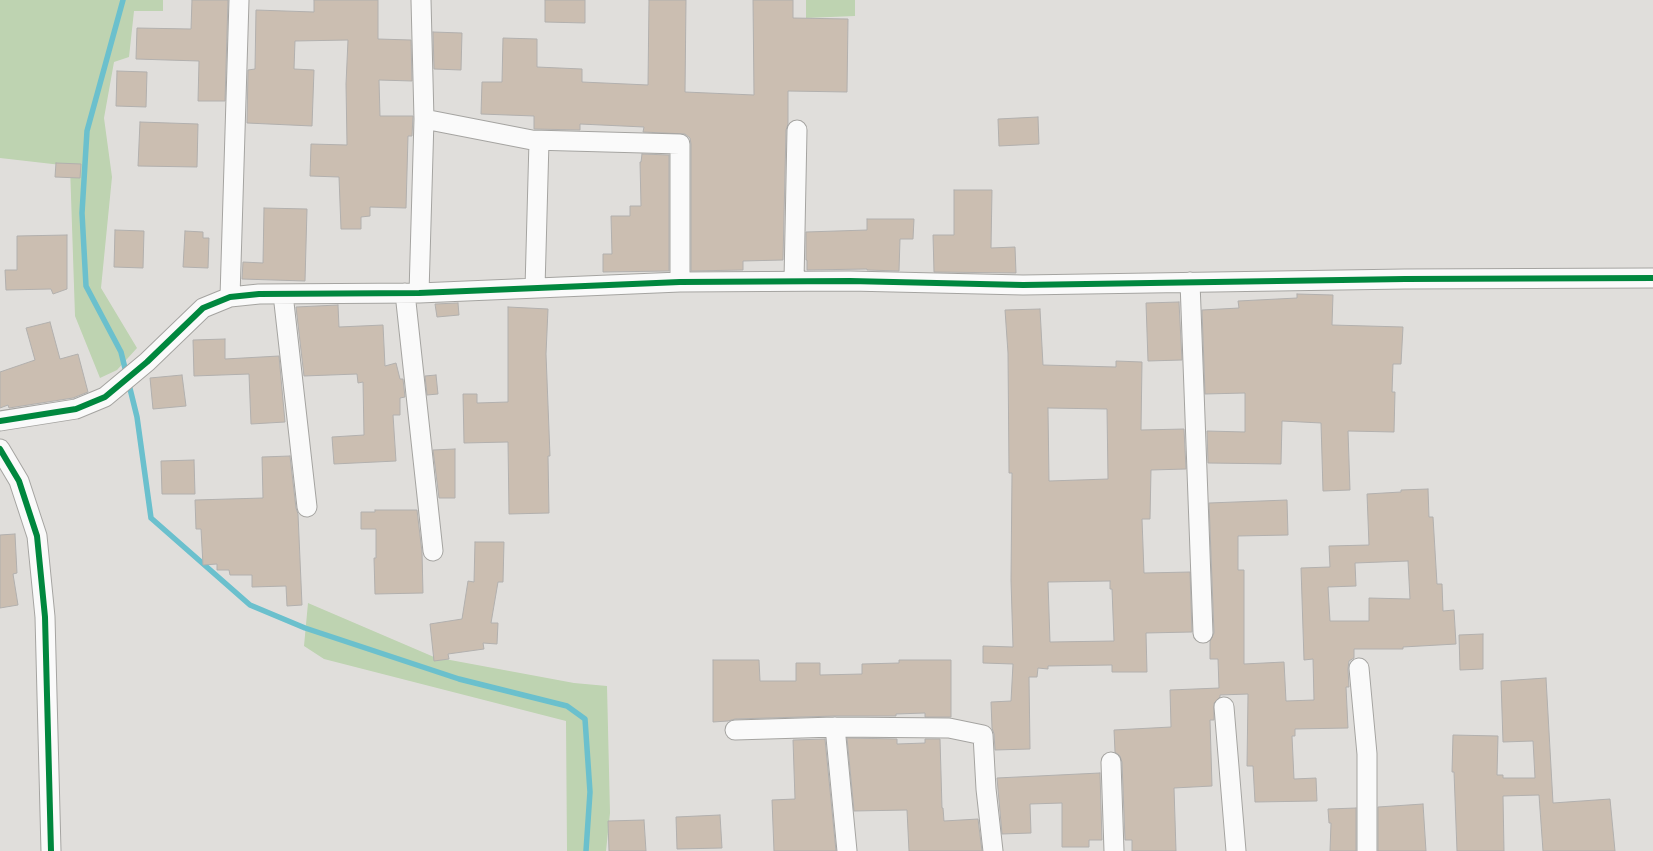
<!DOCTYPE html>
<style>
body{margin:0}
canvas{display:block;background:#e0dedb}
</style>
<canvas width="1653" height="851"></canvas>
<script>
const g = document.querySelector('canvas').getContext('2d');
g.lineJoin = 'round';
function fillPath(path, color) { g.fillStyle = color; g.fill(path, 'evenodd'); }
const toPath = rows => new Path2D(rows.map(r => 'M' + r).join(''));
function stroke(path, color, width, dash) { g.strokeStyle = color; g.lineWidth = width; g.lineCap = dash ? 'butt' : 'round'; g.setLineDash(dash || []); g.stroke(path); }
fillPath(toPath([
 [0,0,163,0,163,11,134,11,129,57,114,62,104,118,112,177,101,288,137,348,117,370,100,378,75,316,70,166,0,158],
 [806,0,855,0,855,16,806,18],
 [308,603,434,657,574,683,607,686,610,813,606,851,567,851,566,721,324,659,304,646]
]), '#bed3b1');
stroke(toPath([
 [123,0,87,131,82,213,86,286,121,352,137,417,151,518,250,605,305,628,459,679,567,706,585,719,590,792,586,851]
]), '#6bc0cd', 5.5);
const building = toPath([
 [192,0,228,0,225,101,198,101,199,61,136,59,137,28,191,29,192,0],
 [314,0,378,0,378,39,411,40,412,81,379,80,380,116,413,116,412,136,408,136,406,208,370,207,370,216,361,217,361,229,341,229,339,177,310,176,311,144,347,145,346,84,348,40,295,41,294,69,314,70,312,126,247,123,248,70,255,69,256,10,314,12,314,0],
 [545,0,585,0,585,23,545,22,545,0],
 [649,0,686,0,685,92,754,95,753,0,793,0,793,18,848,19,847,92,788,91,788,124,786,130,783,260,743,261,743,270,691,271,691,144,690,138,685,134,643,132,644,127,580,124,580,130,534,129,534,116,481,114,482,82,502,82,503,38,537,39,537,67,582,69,582,82,648,85,649,0],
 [433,32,462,33,461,70,434,69,433,32],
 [117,71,147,72,146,107,116,106,117,71],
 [1038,117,1039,144,999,146,998,119,1038,117],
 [140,122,198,124,197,167,138,166,140,122],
 [642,154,669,155,669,271,603,272,603,254,612,254,611,216,630,216,630,206,641,206,640,162,641,162,642,154],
 [56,163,81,164,80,178,55,177,56,163],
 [954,190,992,190,991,248,1015,247,1016,273,934,272,933,235,954,235,954,190],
 [264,208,307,209,305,281,242,279,243,262,263,263,264,208],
 [867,219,914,219,913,239,900,239,899,271,867,270,867,269,807,270,807,260,806,260,806,232,867,230,867,219],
 [115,230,144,231,143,268,114,267,115,230],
 [185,231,203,232,203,238,209,238,208,268,183,267,185,231],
 [67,235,67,289,53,294,51,289,6,290,5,270,17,270,17,236,67,235],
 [1297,294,1333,295,1332,325,1403,327,1401,364,1393,364,1392,392,1395,392,1394,432,1348,431,1350,490,1323,491,1321,423,1282,421,1281,464,1208,463,1207,431,1245,432,1245,393,1205,394,1202,310,1239,308,1238,301,1297,298,1297,294],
 [1179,302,1182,360,1148,361,1146,303,1179,302],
 [458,303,459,315,437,317,435,304,458,303],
 [338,305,339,327,383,325,385,366,396,363,400,379,403,379,405,397,400,398,400,415,393,415,396,461,334,464,332,437,364,435,363,382,358,383,357,374,304,376,296,307,338,305],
 [508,307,548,309,546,354,550,456,548,456,549,513,509,514,508,442,464,443,463,394,477,394,477,403,508,402,508,307],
 [1040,309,1043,365,1116,367,1116,361,1142,362,1141,430,1184,429,1186,469,1151,470,1150,519,1142,519,1144,573,1190,572,1192,632,1146,633,1147,672,1112,672,1112,665,1048,666,1048,669,1038,668,1037,677,1029,677,1030,749,995,750,994,734,992,728,991,702,1011,701,1013,664,983,663,983,646,1013,647,1011,580,1012,473,1009,473,1008,353,1005,310,1040,309],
 [1048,408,1107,409,1108,479,1049,481,1048,408],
 [1110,581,1110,589,1112,589,1114,641,1050,642,1048,582,1110,581],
 [50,322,60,359,78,354,88,392,73,398,9,408,8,405,0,408,0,372,35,360,26,328,50,322],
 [225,339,225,359,279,356,285,422,251,424,249,374,194,376,193,340,225,339],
 [182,375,186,406,153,409,150,378,182,375],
 [436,375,438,394,427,395,425,376,436,375],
 [455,449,455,498,439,498,433,450,455,449],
 [290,456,296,508,298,514,302,605,287,606,286,586,252,587,252,575,230,575,229,570,217,570,217,564,203,565,201,529,196,529,195,500,263,498,262,457,290,456],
 [194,460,195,494,162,494,161,461,194,460],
 [1428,489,1429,517,1433,517,1437,584,1442,584,1443,611,1454,610,1456,644,1403,647,1403,649,1354,649,1354,658,1349,661,1348,669,1349,687,1346,687,1348,728,1295,729,1295,736,1292,736,1294,779,1316,778,1317,801,1255,802,1253,766,1247,766,1248,694,1220,695,1220,697,1214,703,1214,720,1210,720,1212,786,1174,788,1176,851,1132,851,1132,840,1125,840,1122,762,1120,756,1115,752,1114,730,1171,727,1170,690,1219,688,1218,659,1210,659,1210,641,1214,633,1209,503,1287,500,1288,535,1238,536,1238,570,1244,570,1244,664,1284,662,1286,701,1314,700,1313,659,1304,660,1301,568,1330,567,1329,546,1369,545,1367,494,1401,492,1401,490,1428,489],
 [1408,561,1410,599,1369,598,1369,621,1330,621,1328,587,1356,586,1355,563,1408,561],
 [375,510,417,510,422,552,423,593,375,594,374,558,376,558,376,529,361,529,361,512,375,512,375,510],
 [15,534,17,573,13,574,18,605,0,608,0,535,15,534],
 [475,542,504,542,503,582,498,582,491,623,498,623,497,644,483,643,484,649,448,654,449,659,434,661,430,624,462,619,468,581,474,582,475,542],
 [1483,634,1483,669,1460,670,1459,635,1483,634],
 [713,660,759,660,760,681,796,681,796,663,820,663,820,675,862,674,862,664,899,663,899,660,951,660,951,717,925,717,925,713,896,714,896,716,835,716,735,719,728,721,713,722,713,660],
 [1546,678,1553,803,1610,799,1615,851,1543,851,1539,795,1503,796,1504,851,1457,851,1454,772,1452,772,1453,735,1498,736,1497,775,1503,775,1503,778,1535,778,1533,741,1503,742,1501,681,1546,678],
 [847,738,897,739,897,744,925,743,925,739,940,739,942,808,943,808,944,821,978,819,982,851,909,851,907,810,854,811,847,738],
 [825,739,836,851,774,851,772,800,795,799,793,740,825,739],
 [1100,773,1102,840,1089,840,1089,847,1062,847,1062,803,1030,804,1031,833,1002,834,997,778,1100,773],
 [1423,804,1426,851,1378,851,1378,807,1423,804],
 [1356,808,1356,851,1330,851,1331,823,1329,823,1328,809,1356,808],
 [720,815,722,848,677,849,676,817,720,815],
 [644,820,646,851,609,851,608,821,644,820]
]);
fillPath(building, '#cbbeb1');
stroke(building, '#b2b0ae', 1);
const minor = toPath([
 [424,119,532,140,680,144,680,282],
 [794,281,797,130],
 [1190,282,1203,633],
 [535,288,539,141],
 [405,293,433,551],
 [419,293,424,119,421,0],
 [283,294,307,507],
 [230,297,239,0],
 [0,421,76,409,105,397,147,362,203,308,230,297,259,294,419,293,680,282,850,281,1023,285,1405,279,1653,278],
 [0,449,19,481,37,536,45,617,51,851],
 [1359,668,1367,754,1367,851],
 [1224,707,1236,851],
 [835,727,847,851],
 [735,730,835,727,949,728,983,735,986,789,993,851],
 [1111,762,1114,851]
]);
stroke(minor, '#a5a4a1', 21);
stroke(minor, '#fafafa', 19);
stroke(toPath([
 [0,421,76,409,105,397,147,362,203,308,230,297,259,294,419,293,680,282,850,281,1023,285,1405,279,1653,278],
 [0,449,19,481,37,536,45,617,51,851]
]), '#00873e', 6);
</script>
